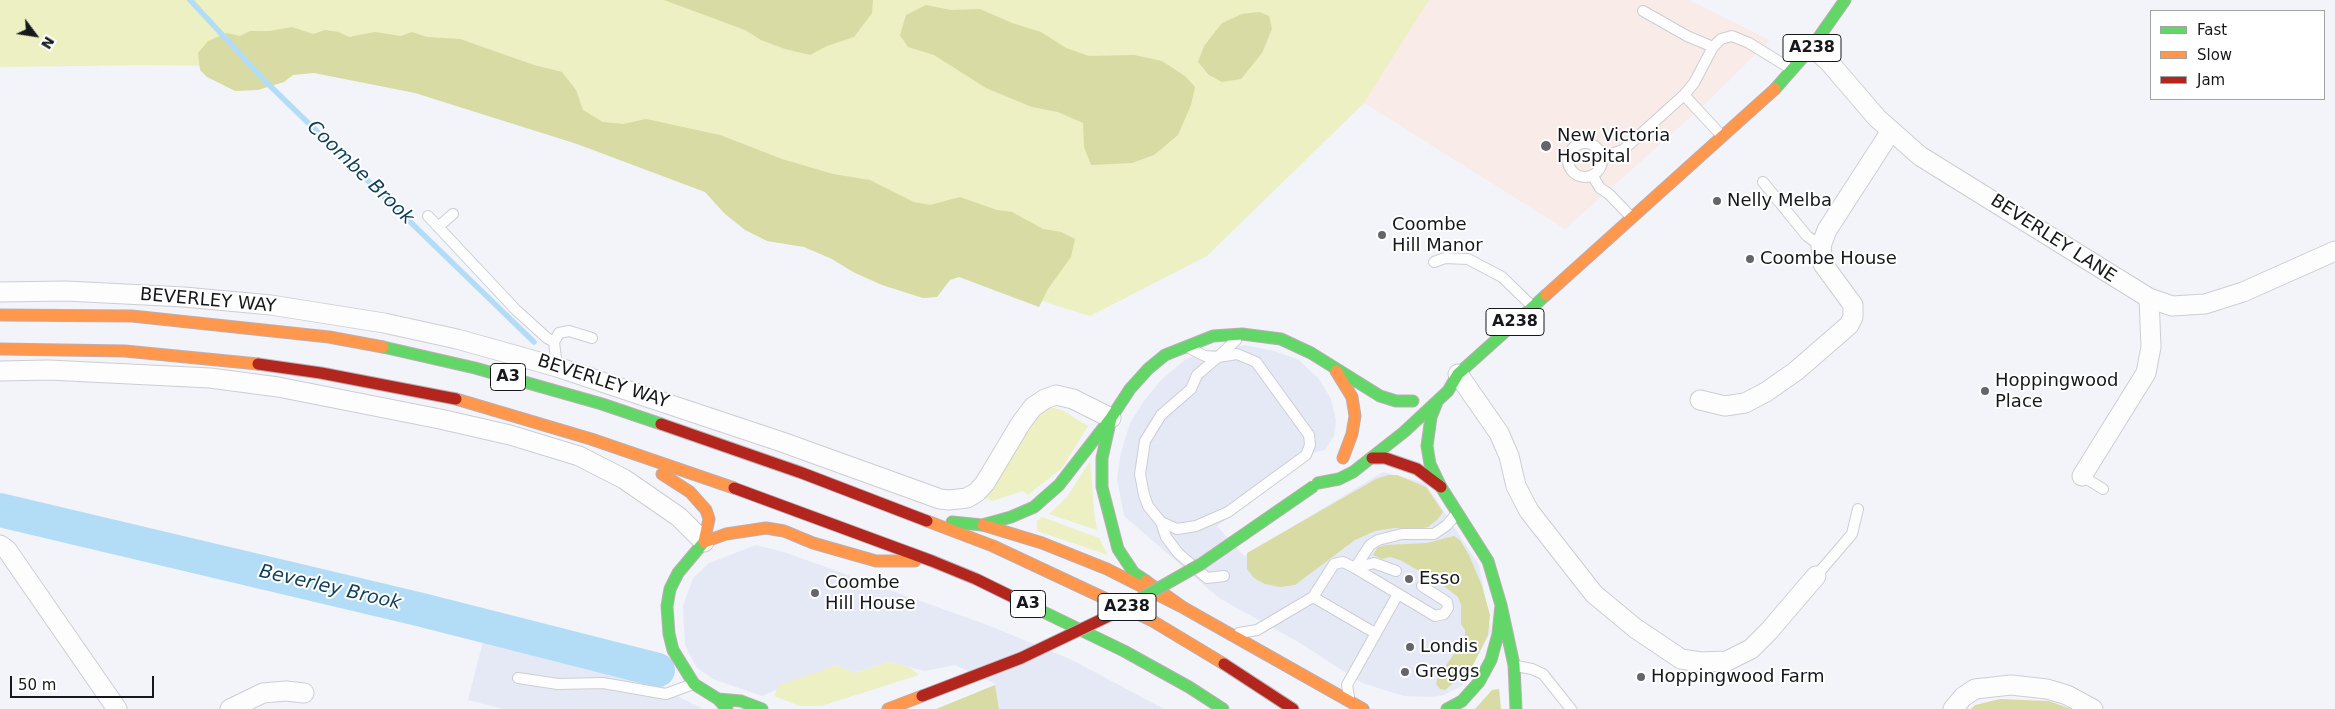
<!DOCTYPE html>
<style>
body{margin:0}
#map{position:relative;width:2335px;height:709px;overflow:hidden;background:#f2f4fa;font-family:"DejaVu Sans",sans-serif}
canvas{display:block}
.legend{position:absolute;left:2150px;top:10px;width:175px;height:90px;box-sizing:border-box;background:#fff;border:1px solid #a2a3a4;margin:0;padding:6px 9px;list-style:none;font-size:15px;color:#17181c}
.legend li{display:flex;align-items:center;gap:10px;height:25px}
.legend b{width:25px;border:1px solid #a2a3a4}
.north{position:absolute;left:10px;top:10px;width:50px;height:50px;-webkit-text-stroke:4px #fff;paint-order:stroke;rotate:121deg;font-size:14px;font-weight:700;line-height:20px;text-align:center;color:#17181c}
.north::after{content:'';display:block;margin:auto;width:18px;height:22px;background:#17181c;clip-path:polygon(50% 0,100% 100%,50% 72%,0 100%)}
.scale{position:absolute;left:10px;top:676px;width:144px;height:22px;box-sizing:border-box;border:2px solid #17181c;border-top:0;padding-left:6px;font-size:15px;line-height:18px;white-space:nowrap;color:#17181c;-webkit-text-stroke:4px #fff;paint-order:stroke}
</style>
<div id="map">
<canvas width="2335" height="709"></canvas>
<ul class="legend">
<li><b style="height:6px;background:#63d668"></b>Fast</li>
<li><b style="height:6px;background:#ff974d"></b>Slow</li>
<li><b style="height:6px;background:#b3261e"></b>Jam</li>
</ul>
<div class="north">N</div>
<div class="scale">50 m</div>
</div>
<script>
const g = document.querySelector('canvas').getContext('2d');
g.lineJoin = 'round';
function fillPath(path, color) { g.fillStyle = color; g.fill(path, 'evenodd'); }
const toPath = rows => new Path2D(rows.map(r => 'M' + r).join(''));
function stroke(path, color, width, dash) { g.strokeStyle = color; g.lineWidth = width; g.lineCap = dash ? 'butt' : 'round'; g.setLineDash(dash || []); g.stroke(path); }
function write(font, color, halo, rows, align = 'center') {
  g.font = font + ' "DejaVu Sans",sans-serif'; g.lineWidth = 4; g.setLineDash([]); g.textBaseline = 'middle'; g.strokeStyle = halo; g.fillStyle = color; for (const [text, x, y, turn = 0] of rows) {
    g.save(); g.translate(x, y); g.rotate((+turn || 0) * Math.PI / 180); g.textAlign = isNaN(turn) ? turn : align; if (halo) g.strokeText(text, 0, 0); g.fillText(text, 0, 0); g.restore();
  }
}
fillPath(toPath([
 [1244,345,1274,351,1299,360,1319,379,1331,399,1336,420,1334,436,1325,450,1316,452,1217,526,1244,556,1383,472,1425,483,1479,565,1491,631,1462,686,1443,695,1431,697,1404,696,1362,683,1300,643,1219,598,1124,516,1117,478,1121,452,1130,423,1144,401,1161,380,1186,359,1213,350],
 [756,545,784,552,990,626,1070,659,1164,709,999,709,994,683,955,665,925,671,889,662,854,673,836,665,762,696,713,679,697,668,685,645,683,606,693,578,709,563],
 [486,630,639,669,681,698,703,709,503,709,468,700]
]), '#e5e9f6');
fillPath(toPath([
 [1429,0,1689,0,1770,40,1703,106,1565,229,1364,103]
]), '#f8ebe8');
fillPath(toPath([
 [0,0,1429,0,1364,103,1207,256,1090,316,964,277,413,85,302,67,150,65,0,67],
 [1049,407,1062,410,1088,426,1062,468,1028,495,1023,491,992,501,985,497,1037,414],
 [1090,461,1094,511,1097,530,1049,514,1067,497],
 [1042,517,1099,538,1108,555,1037,531,1037,521],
 [889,662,909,667,919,675,821,706,800,706,774,696,779,685,837,665,854,673]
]), '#ecf0c2');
fillPath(toPath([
 [664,0,873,0,872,13,854,37,827,46,810,55,785,49,761,40,745,30],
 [926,5,951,10,980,9,1012,23,1041,32,1066,48,1089,56,1134,55,1162,61,1185,76,1195,87,1191,105,1178,135,1154,155,1132,163,1091,165,1084,147,1083,123,1058,112,1032,107,986,88,934,55,908,47,900,35,906,15],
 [1259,12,1269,16,1272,29,1262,53,1241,79,1222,82,1209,75,1198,62,1204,46,1222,23,1242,14],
 [292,27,313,34,325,30,339,32,349,37,375,32,401,36,412,32,427,37,460,39,534,65,562,72,576,90,583,110,603,122,623,124,646,119,720,135,782,159,833,174,870,180,914,202,930,205,960,197,997,210,1012,212,1043,229,1061,232,1075,239,1071,257,1048,289,1039,307,959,277,950,280,937,297,923,298,882,285,853,272,832,259,804,247,767,241,745,230,725,214,705,192,577,144,415,93,314,73,293,75,284,82,258,90,235,91,207,77,200,70,198,53,208,41,227,33,240,36,250,31,270,31],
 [1388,475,1397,475,1426,487,1443,512,1437,520,1428,527,1417,529,1394,528,1375,531,1355,540,1295,585,1280,587,1265,584,1254,578,1247,569,1247,553,1376,479],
 [1454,536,1460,540,1469,555,1482,586,1490,615,1488,635,1472,667,1445,690,1440,689,1436,684,1438,677,1465,638,1465,630,1461,624,1461,605,1458,597,1440,583,1400,560,1390,557,1382,559,1373,555,1378,547,1386,545,1427,543],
 [995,685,999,709,936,709],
 [1499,689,1501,709,1475,709,1492,690],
 [2000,699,2049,701,2071,709,1971,709,1975,705]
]), '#d8dba4');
stroke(toPath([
 [190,0,265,81,534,342]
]), '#b3ddf7', 5.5);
stroke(toPath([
 [0,510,418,609,658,670]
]), '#b3ddf7', 34);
const lane = toPath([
 [1643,11,1687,36,1713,47],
 [1684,95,1722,136],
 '1568 160a17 17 0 1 1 34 0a17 17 0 1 1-34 0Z',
 [1602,157,1623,150,1684,95,1694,83,1713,47,1721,39,1732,36,1749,43,1791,69],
 [1592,175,1600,188,1609,194,1632,218],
 [1763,182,1807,236,1821,246],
 [428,216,516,310,547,338,554,342],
 [438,227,453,214],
 [1434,262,1445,258,1468,259,1502,277,1532,306],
 [1191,349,1205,356,1218,357,1237,354,1256,362,1309,435,1310,445,1306,455,1228,512,1196,526,1177,529,1161,522,1148,506,1144,495,1140,474,1145,441,1161,415,1191,389,1197,375,1218,357,1236,340],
 [557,367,554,342,559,333,569,331,592,338],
 [2082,476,2103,489],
 [1161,522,1166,537,1178,553,1207,578,1224,576],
 [1396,571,1374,563,1355,568,1435,616,1444,614,1448,608,1447,602,1422,586],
 [1816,576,1852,534,1858,509],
 [1313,597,1334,564,1343,562,1355,568,1370,545,1378,540,1402,534,1434,534,1447,525,1457,513],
 [1239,633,1257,630,1313,597,1375,633],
 [1516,666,1532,669,1543,674,1571,709],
 [518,678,558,684,603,683,666,694,693,684],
 [1349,697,1347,685,1398,594]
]);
const street = toPath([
 [1812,47,1829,62,1877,118,1920,156,2149,298,2172,306,2205,304,2243,292,2335,251],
 [0,292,66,291,184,297,271,305,384,323,457,339,557,367,782,442,940,499,949,500,967,498,977,492,985,483,1021,423,1033,407,1045,399,1056,395,1073,399,1111,418],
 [0,371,49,370,210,378,278,387,440,419,510,435,579,456,624,479,679,517,704,542],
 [1458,374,1499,433,1509,456,1516,486,1529,511,1594,594,1635,628,1681,659,1701,662,1727,661,1751,649,1769,631,1816,576],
 [1700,400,1725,406,1745,403,1766,392,1796,371,1849,325,1853,317,1853,305,1823,264,1821,246,1827,230,1891,131],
 [2082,476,2146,373,2151,347,2149,298],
 [0,545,7,550,117,709],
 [230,709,263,693,286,691,304,693],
 [1953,709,1963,697,1975,689,2011,685,2047,689,2067,695,2093,709]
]);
const fast = toPath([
 [1775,89,1812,47,1845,0],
 [383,347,475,368,602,404,661,424],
 [1437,402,1431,417,1427,446,1430,464,1441,487,1488,561,1501,605,1498,634,1491,660,1479,682,1462,701,1447,709],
 [1318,483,1339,479,1353,472,1404,432,1448,391,1458,374,1546,295],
 [952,522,982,525,1011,517,1034,507,1059,485,1111,418],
 [704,542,678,573,670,589,667,606,669,634,673,650,694,684,718,699,727,709],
 [1146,581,1134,573,1118,549,1102,487,1102,458,1111,418,1130,389,1148,369,1165,355,1213,336,1242,334,1281,339,1311,353,1380,396,1396,401,1413,401],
 [1027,604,1124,651,1189,687,1223,709],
 [1501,605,1514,665,1516,709],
 [718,699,741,701,762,709],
 [1362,709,1363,709]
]);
const slow = toPath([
 [1546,295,1775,89],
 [0,315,132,316,329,337,383,347],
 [0,349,125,351,258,364],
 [1336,371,1352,397,1355,416,1352,434,1343,458],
 [456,399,591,439,734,488],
 [662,474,690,492,706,510,709,519,704,542],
 [927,521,993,546,1151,620,1224,664],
 [983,525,1042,543,1107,569,1184,608],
 [704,542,726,534,766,528,784,531,813,543,876,561,915,561],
 [1146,581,1184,608,1363,709],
 [888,709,922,696]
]);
const jam = toPath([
 [258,364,321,373,456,399],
 [661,424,802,473,927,521],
 [1372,458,1385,458,1417,469,1441,487],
 [734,488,932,561,976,579,1027,604],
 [1224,664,1293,709]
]);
stroke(lane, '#cdced3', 12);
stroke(street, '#cdced3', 21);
stroke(fast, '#bbaeb4', 13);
stroke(slow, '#bbaeb4', 13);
stroke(jam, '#bbaeb4', 13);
stroke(lane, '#fdfdfe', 10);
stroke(street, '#fdfdfe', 19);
stroke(fast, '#63d668', 11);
stroke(slow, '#ff974d', 11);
stroke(jam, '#b3261e', 11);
const fastBridge = toPath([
 [1115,613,1201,564,1314,486]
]);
const jamBridge = toPath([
 [922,696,1021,658,1115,613]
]);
stroke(fastBridge, '#bbaeb4', 13, []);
stroke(jamBridge, '#bbaeb4', 13, []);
stroke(fastBridge, '#63d668', 11);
stroke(jamBridge, '#b3261e', 11);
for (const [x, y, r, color] of [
 [1546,146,6,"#64656a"],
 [1717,201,5,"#64656a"],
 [1382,235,5,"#64656a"],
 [1750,259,5,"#64656a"],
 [1985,391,5,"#64656a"],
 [1409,579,5,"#64656a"],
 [815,593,5,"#64656a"],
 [1410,647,5,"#64656a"],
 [1405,672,5,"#64656a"],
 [1641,677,5,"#64656a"]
]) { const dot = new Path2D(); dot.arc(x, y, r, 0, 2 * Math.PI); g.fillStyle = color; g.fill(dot); stroke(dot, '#fff', 2); }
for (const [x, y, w] of [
 [1812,48,58],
 [1515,322,58],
 [508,377,35],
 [1028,604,35],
 [1127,607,58]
]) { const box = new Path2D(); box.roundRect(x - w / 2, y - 13.5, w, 27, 4); g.fillStyle = '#fff'; g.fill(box); stroke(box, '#17181c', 1); }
write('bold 16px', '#17181c', null, [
 ["A238",1812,48],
 ["A238",1515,322],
 ["A3",508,377],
 ["A3",1028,604],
 ["A238",1127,607]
]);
write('18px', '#17181c', '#fff', [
 ["New Victoria",1557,136],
 ["Hospital",1557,157],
 ["Nelly Melba",1727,201],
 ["Coombe",1392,225],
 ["Hill Manor",1392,246],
 ["Coombe House",1760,259],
 ["Hoppingwood",1995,381],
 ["Place",1995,402],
 ["Esso",1419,579],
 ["Coombe",825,583],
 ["Hill House",825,604],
 ["Londis",1420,647],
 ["Greggs",1415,672],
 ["Hoppingwood Farm",1651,677]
], 'left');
write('18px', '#17181c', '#fff', [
 ["BEVERLEY LANE",2053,239,33],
 ["BEVERLEY WAY",208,301,5],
 ["BEVERLEY WAY",603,382,18]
]);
write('italic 19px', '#103f57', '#fff', [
 ["Coombe Brook",360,173,44],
 ["Beverley Brook",330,588,13]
]);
</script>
